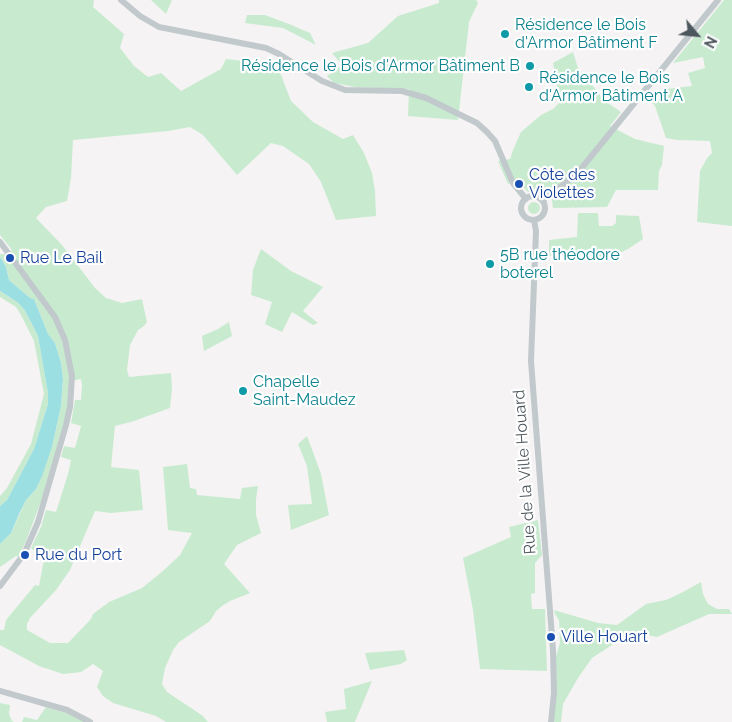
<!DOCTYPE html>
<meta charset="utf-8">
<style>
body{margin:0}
#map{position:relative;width:732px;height:722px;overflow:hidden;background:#f5f3f3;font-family:Raleway,sans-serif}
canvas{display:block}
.north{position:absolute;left:672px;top:10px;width:50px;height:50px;-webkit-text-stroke:4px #fff;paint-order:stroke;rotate:118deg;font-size:14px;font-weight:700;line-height:20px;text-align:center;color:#4d585e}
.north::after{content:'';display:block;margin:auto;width:18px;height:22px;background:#4d585e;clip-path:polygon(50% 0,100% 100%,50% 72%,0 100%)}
</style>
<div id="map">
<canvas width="732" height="722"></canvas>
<div class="north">N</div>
</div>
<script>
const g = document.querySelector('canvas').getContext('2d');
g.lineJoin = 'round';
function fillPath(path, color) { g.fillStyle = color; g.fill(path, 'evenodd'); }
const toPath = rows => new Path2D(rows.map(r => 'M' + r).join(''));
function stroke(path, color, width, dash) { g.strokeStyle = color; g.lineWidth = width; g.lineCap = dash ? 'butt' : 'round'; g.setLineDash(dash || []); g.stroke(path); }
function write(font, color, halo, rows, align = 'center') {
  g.font = font + ' Raleway,sans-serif'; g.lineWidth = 4.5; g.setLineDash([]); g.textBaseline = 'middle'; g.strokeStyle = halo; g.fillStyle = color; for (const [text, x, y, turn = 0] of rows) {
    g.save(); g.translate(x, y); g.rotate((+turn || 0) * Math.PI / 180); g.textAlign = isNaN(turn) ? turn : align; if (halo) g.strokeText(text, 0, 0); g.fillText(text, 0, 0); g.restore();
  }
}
fillPath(toPath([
 [0,0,94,0,93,7,124,34,120,48,134,66,148,77,161,73,181,91,221,69,226,59,261,63,280,72,291,101,313,122,343,139,353,135,364,153,372,173,375,191,376,216,336,220,321,182,309,164,283,146,271,143,237,175,203,135,190,127,168,131,73,140,71,178,67,201,46,207,36,218,62,245,95,288,106,298,122,303,142,299,147,322,144,326,138,330,130,345,127,370,129,377,171,373,172,389,170,408,131,422,115,426,111,467,139,470,143,510,111,513,95,511,70,570,56,590,30,618,27,624,27,630,50,643,68,643,91,619,93,614,109,602,142,588,163,571,180,555,192,533,168,530,163,467,187,464,190,488,196,489,197,495,240,499,242,488,258,486,256,499,256,515,261,533,237,545,224,564,250,593,230,601,222,606,216,611,210,621,179,642,173,650,165,668,162,684,167,692,203,716,208,722,166,722,156,716,113,703,103,696,97,687,103,671,93,664,81,672,63,674,39,666,0,645,0,630,4,630,6,620,35,585,39,586,44,559,31,548,41,527,46,510,56,512,68,474,71,460,61,457,64,446,75,448,81,426,71,423,75,400,81,400,82,385,81,379,71,381,67,411,43,496,26,541,18,557,16,556,0,567,0,544,11,533,26,500,36,489,52,447,61,406,63,379,61,363,55,343,48,334,34,299,30,298,9,280,6,267,0,257,0,254,5,254,12,250,0,235],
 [151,0,172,0,166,14],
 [439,0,476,0,478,3,469,22,458,120,408,116,409,89,355,87,334,83,327,76,342,65,332,53,368,43,398,16,439,3],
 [724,0,732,0,732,226,697,222,700,171,707,158,712,153,710,141,677,140,666,138,655,106,647,95,650,91,692,86,688,73,705,68,703,57,673,63],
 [247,15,265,15,289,24,310,33,316,45,283,28,245,23],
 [573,52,578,68,605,101,621,112,610,126,635,139,664,146,662,165,659,171,658,190,616,190,607,207,553,208,552,200,543,194,528,192,517,180,508,184,498,161,510,159,513,150,521,132,541,115,553,109,560,102,553,63],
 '528 208a6 6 0 1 1 12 0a6 6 0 1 1-12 0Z',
 [578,213,598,213,599,226,612,226,616,223,616,215,639,216,643,239,628,249,601,262,594,248,562,255,549,256,549,240,577,237],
 [261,249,291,271,323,287,303,311,318,323,313,325,292,312,282,332,265,324,272,302,251,295,253,270],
 [0,291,17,302,24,309,32,324,38,336,48,393,48,404,34,449,7,500,0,506,0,496,7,488,31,444,44,394,34,341,21,315,16,307,0,297],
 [229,322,232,336,204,351,202,336,218,329],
 [307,436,321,474,329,515,291,530,288,505,312,504,307,466,298,444],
 [538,520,542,555,535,563,535,593,531,594,532,609,545,609,547,671,480,669,473,610,463,558,511,537,509,527],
 [701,582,703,594,708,604,717,609,729,609,732,614,709,614,657,637,632,632,592,658,578,678,563,704,561,722,551,722,556,656,560,643,559,620,555,614,554,610,598,623,617,625,646,604,666,600,681,593],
 [404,650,407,660,401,664,370,670,365,653],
 [372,681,355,722,327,722,325,712,346,709,344,689],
 [0,703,10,705,9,714,12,721,14,722,0,722],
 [46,707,75,716,85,722,22,722,24,717,37,720]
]), '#c8ebd0');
fillPath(toPath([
 [0,257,6,267,9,280,30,298,34,299,48,334,55,343,61,363,63,379,61,406,52,447,42,476,36,489,26,500,19,514,11,533,0,544,0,506,7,500,34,449,48,404,48,393,38,336,32,324,24,309,17,302,0,291]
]), '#9bdfe3');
stroke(toPath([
 [121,0,140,16,159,27,266,48,279,54,322,81,345,90,402,91,426,98,477,123,487,132,495,141,513,183,526,199],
 '521 208a12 12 0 1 1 24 0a12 12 0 1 1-24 0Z',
 [543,200,576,175,718,0],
 [534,220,536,231,531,361,553,650,554,693,551,722],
 [0,242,55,317,65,340,72,376,70,407,66,425,38,522,24,554,0,586],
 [0,691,67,710,90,722]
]), '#c1c9cd', 6);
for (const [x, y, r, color] of [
 [505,34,5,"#0f9aa8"],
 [530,66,5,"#0f9aa8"],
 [529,87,5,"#0f9aa8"],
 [519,184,5,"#1a4fb4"],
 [10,258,5,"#1a4fb4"],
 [490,264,5,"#0f9aa8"],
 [243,391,5,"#0f9aa8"],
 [25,555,5,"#1a4fb4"],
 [551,637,5,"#1a4fb4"]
]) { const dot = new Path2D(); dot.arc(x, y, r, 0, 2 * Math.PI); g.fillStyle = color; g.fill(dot); stroke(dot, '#fff', 2); }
write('16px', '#0d838f', '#fff', [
 ["Résidence le Bois",515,25],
 ["d'Armor Bâtiment F",515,43],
 ["Résidence le Bois d'Armor Bâtiment B",520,66,"right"],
 ["Résidence le Bois",539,78],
 ["d'Armor Bâtiment A",539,96],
 ["5B rue théodore",500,255],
 ["boterel",500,273],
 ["Chapelle",253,382],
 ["Saint-Maudez",253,400]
], 'left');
write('16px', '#164399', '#fff', [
 ["Côte des",529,175],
 ["Violettes",529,193],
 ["Rue Le Bail",20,258],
 ["Rue du Port",35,555],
 ["Ville Houart",561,637]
], 'left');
write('16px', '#4d585e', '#fff', [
 ["Rue de la Ville Houard",525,472,-94]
]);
</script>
